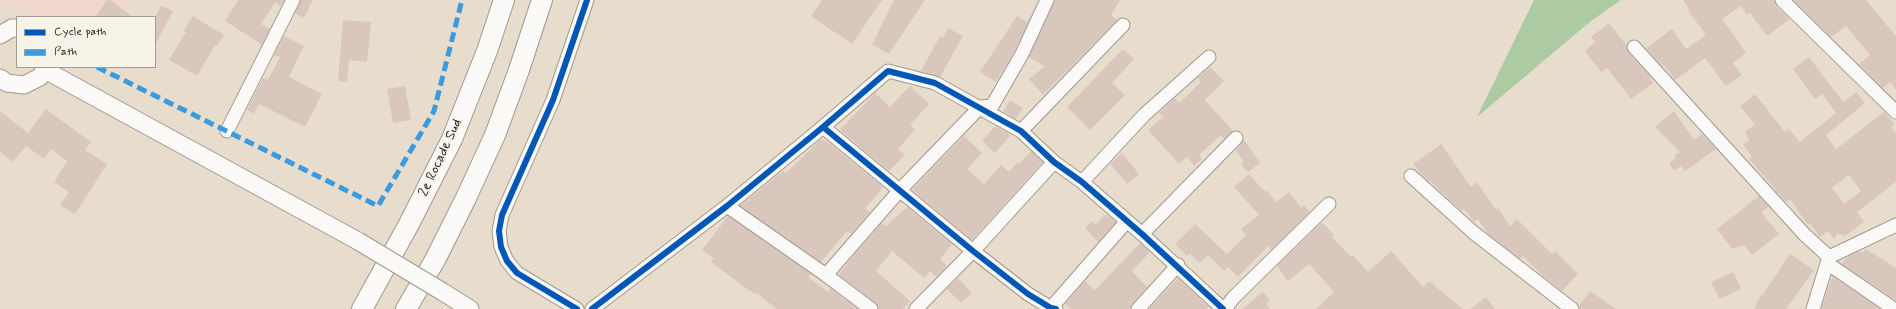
<!DOCTYPE html>
<style>
body{margin:0}
#map{position:relative;width:1896px;height:309px;overflow:hidden;background:#e8ddcd;font-family:Mynerve,sans-serif}
canvas{display:block}
.legend{position:absolute;left:16px;top:16px;width:140px;height:52px;box-sizing:border-box;background:#f7f3e8;border:1px solid #9f9d96;margin:0;padding:5px 7px;list-style:none;font-size:12px;color:#1c1c1c}
.legend li{display:flex;align-items:center;gap:8px;height:20px}
.legend b{width:20px;border:1px solid #9f9d96}
</style>
<div id="map">
<canvas width="1896" height="309"></canvas>
<ul class="legend">
<li><b style="height:5px;background:#0057b8"></b>Cycle path</li>
<li><b style="height:5px;background:#3c9bdf"></b>Path</li>
</ul>
</div>
<script>
const g = document.querySelector('canvas').getContext('2d');
g.lineJoin = 'round';
function fillPath(path, color) { g.fillStyle = color; g.fill(path, 'evenodd'); }
const toPath = rows => new Path2D(rows.map(r => 'M' + r).join(''));
function stroke(path, color, width, dash) { g.strokeStyle = color; g.lineWidth = width; g.lineCap = dash ? 'butt' : 'round'; g.setLineDash(dash || []); g.stroke(path); }
function write(font, color, halo, rows, align = 'center') {
  g.font = font + ' Mynerve,sans-serif'; g.lineWidth = 4; g.setLineDash([]); g.textBaseline = 'middle'; g.strokeStyle = halo; g.fillStyle = color; for (const [text, x, y, turn = 0] of rows) {
    g.save(); g.translate(x, y); g.rotate((+turn || 0) * Math.PI / 180); g.textAlign = isNaN(turn) ? turn : align; if (halo) g.strokeText(text, 0, 0); g.fillText(text, 0, 0); g.restore();
  }
}
fillPath(toPath([
 [0,0,129,0,115,10,110,17,38,17]
]), '#f0d6ce');
fillPath(toPath([
 [1534,0,1621,0,1591,21,1477,117]
]), '#adcba2');
fillPath(toPath([
 [107,0,110,0,133,17,95,17],
 [238,0,284,0,281,6,275,3,261,24,270,29,260,48,261,44,225,21],
 [301,0,313,0,304,18,295,13],
 [822,0,882,0,852,44,811,16],
 [894,0,925,0,889,54,872,45],
 [1055,0,1120,0,1111,15,1117,20,1043,95,1029,79,1045,66,1029,57],
 [1683,0,1774,0,1776,6,1790,19,1767,36,1750,13,1747,15,1741,6,1722,19,1746,53,1733,63,1742,75,1726,86,1705,58,1675,80,1664,65,1662,66,1646,48,1672,29,1686,49,1706,35,1689,12,1690,11],
 [1793,0,1866,0,1896,36,1896,90,1890,82,1883,88,1859,64,1870,55,1846,26,1831,37],
 [161,6,173,11,155,46,155,17],
 [1034,10,1015,50,996,82,980,72,1017,16,1027,22],
 [193,16,224,35,217,46,215,45,197,76,169,60,186,32,184,31],
 [343,20,371,22,367,62,349,60,347,82,338,81],
 [1609,23,1626,45,1628,52,1649,75,1653,83,1631,99,1607,68,1601,72,1585,51,1595,42,1591,37],
 [948,28,963,36,940,77,921,71,940,36,943,38],
 [284,36,304,46,289,77,322,94,305,127,259,104,254,114,247,110,263,78,268,80,280,57,274,55],
 [1123,49,1134,59,1112,83,1125,95,1090,130,1067,107],
 [1809,57,1843,102,1856,92,1865,103,1826,135,1836,149,1884,112,1895,124,1891,127,1896,133,1896,182,1857,212,1864,222,1845,236,1838,233,1834,239,1828,231,1820,237,1810,223,1808,225,1790,199,1786,202,1749,159,1752,156,1743,145,1749,140,1745,131,1755,125,1740,106,1755,94,1785,132,1789,129,1800,142,1836,113,1822,94,1815,99,1793,69],
 [1849,175,1861,191,1844,204,1832,188],
 [1210,67,1224,81,1205,100,1233,131,1224,139,1221,135,1199,155,1202,159,1194,166,1187,157,1179,164,1148,130,1163,117,1159,113,1175,98,1179,103,1201,82,1198,78],
 [405,86,411,120,393,123,387,89],
 [910,86,929,104,910,125,915,130,898,149,905,155,889,171,840,130,875,93,890,107],
 [1010,100,1023,108,1016,119,1003,112],
 [46,109,91,142,85,150,107,164,75,214,60,205,69,192,54,182,67,161,51,149,44,159,26,146,13,162,0,152,0,111,28,133],
 [1674,111,1694,140,1702,134,1716,149,1685,171,1681,166,1674,171,1669,163,1676,158,1674,156,1680,152,1655,127],
 [995,126,1008,133,1010,136,995,153,982,141],
 [964,136,982,153,967,169,984,184,1001,165,1009,172,1018,162,1019,164,1031,151,1043,162,972,240,912,190],
 [821,139,828,142,883,187,865,209,870,212,851,234,847,231,821,262,740,206,783,171,786,173],
 [1244,140,1260,163,1248,172,1241,164,1244,162,1236,150],
 [1441,144,1471,187,1477,182,1496,210,1498,208,1510,226,1517,219,1552,254,1555,251,1578,274,1562,291,1542,275,1523,256,1520,259,1488,234,1478,219,1474,222,1464,209,1462,211,1438,189,1431,181,1429,182,1420,173,1413,164],
 [1122,153,1139,174,1127,184,1110,164],
 [1249,174,1265,192,1267,190,1276,202,1289,192,1301,208,1304,205,1310,212,1271,250,1268,246,1238,277,1228,267,1224,271,1208,255,1200,263,1190,254,1187,256,1175,244,1195,224,1227,254,1246,235,1241,229,1259,215,1234,187],
 [1759,196,1769,207,1761,212,1779,234,1752,255,1744,245,1732,249,1717,229],
 [907,207,952,244,940,259,947,266,936,277,930,271,924,278,892,251,876,271,910,301,903,309,879,309,876,303,839,275,850,260,882,223,886,226],
 [1106,214,1116,222,1098,242,1085,228,1092,221,1095,225],
 [728,216,811,274,808,277,828,292,830,288,858,309,777,309,756,293,755,294,746,288,711,262,714,259,702,250],
 [1323,223,1334,235,1332,237,1351,257,1353,255,1368,272,1391,251,1423,287,1429,281,1463,309,1316,309,1334,292,1309,264,1288,281,1277,266,1320,224],
 [1140,243,1150,252,1132,271,1147,287,1132,304,1130,309,1071,309,1065,304,1085,281,1095,290],
 [1866,249,1896,268,1896,300,1842,264,1847,257,1860,251,1862,253],
 [1790,254,1814,270,1786,309,1754,309,1761,295,1762,296],
 [1733,272,1741,289,1719,299,1711,282],
 [1833,277,1878,307,1877,309,1821,309,1831,279],
 [958,278,972,293,961,303,947,289],
 [1178,278,1209,307,1207,309,1149,309],
 [1590,291,1616,309,1580,309,1579,306],
 [1263,292,1270,301,1266,304,1270,309,1242,309],
 [1486,297,1495,309,1470,309]
]), '#d9c7be');
const minor = toPath([
 [1782,0,1896,112],
 [1634,47,1804,234,1829,257,1813,309],
 [823,127,888,71,935,83,1021,131,1054,162,1082,182,1142,234,1223,309],
 [227,131,293,0],
 [1021,131,1123,25],
 [1411,176,1474,233,1572,309],
 [1082,182,1144,115,1209,57],
 [727,206,826,275,871,309],
 [1142,234,1236,138],
 [1829,257,1896,225],
 [1827,263,1894,309],
 [826,275,900,190,980,107,992,106,1022,54,1047,0],
 [577,309,517,273,507,261,501,247,499,231,502,215,553,100,587,0],
 [592,309,727,206,823,127,973,251,1028,294,1051,308,1056,309],
 [916,309,973,251,1054,162],
 [1050,309,1127,221],
 [1138,309,1178,265],
 [1225,309,1233,298,1329,204]
]);
const major = toPath([
 [0,35,12,28,17,28],
 [45,70,358,241],
 [0,78,7,83,24,85,40,77,46,67],
 [443,292,470,309]
]);
const highway = toPath([
 [362,309,409,224,452,139,487,51,504,0],
 [406,309,435,260,466,198,495,135,519,70,542,0]
]);
stroke(minor, '#9e988f', 15);
stroke(major, '#9e988f', 19);
stroke(highway, '#9e988f', 22);
stroke(minor, '#fcfaf8', 13);
stroke(major, '#fcfaf8', 17);
stroke(highway, '#fcfaf8', 20);
const majorBridge = toPath([
 [358,241,443,292]
]);
stroke(majorBridge, '#9e988f', 19, []);
stroke(majorBridge, '#fcfaf8', 17);
stroke(toPath([
 [97,67,378,206,434,111,462,0]
]), '#3c9bdf', 5, [10, 5]);
stroke(toPath([
 [823,127,888,71,935,83,1021,131,1054,162,1082,182,1142,234,1223,309],
 [577,309,517,273,507,261,501,247,499,231,502,215,553,100,587,0],
 [592,309,727,206,823,127,973,251,1028,294,1051,308,1056,309]
]), '#0057b8', 6);
write('14px', '#1c1c1c', '#f7f3e8', [
 ["2e Rocade Sud",441,158,-65]
]);
</script>
